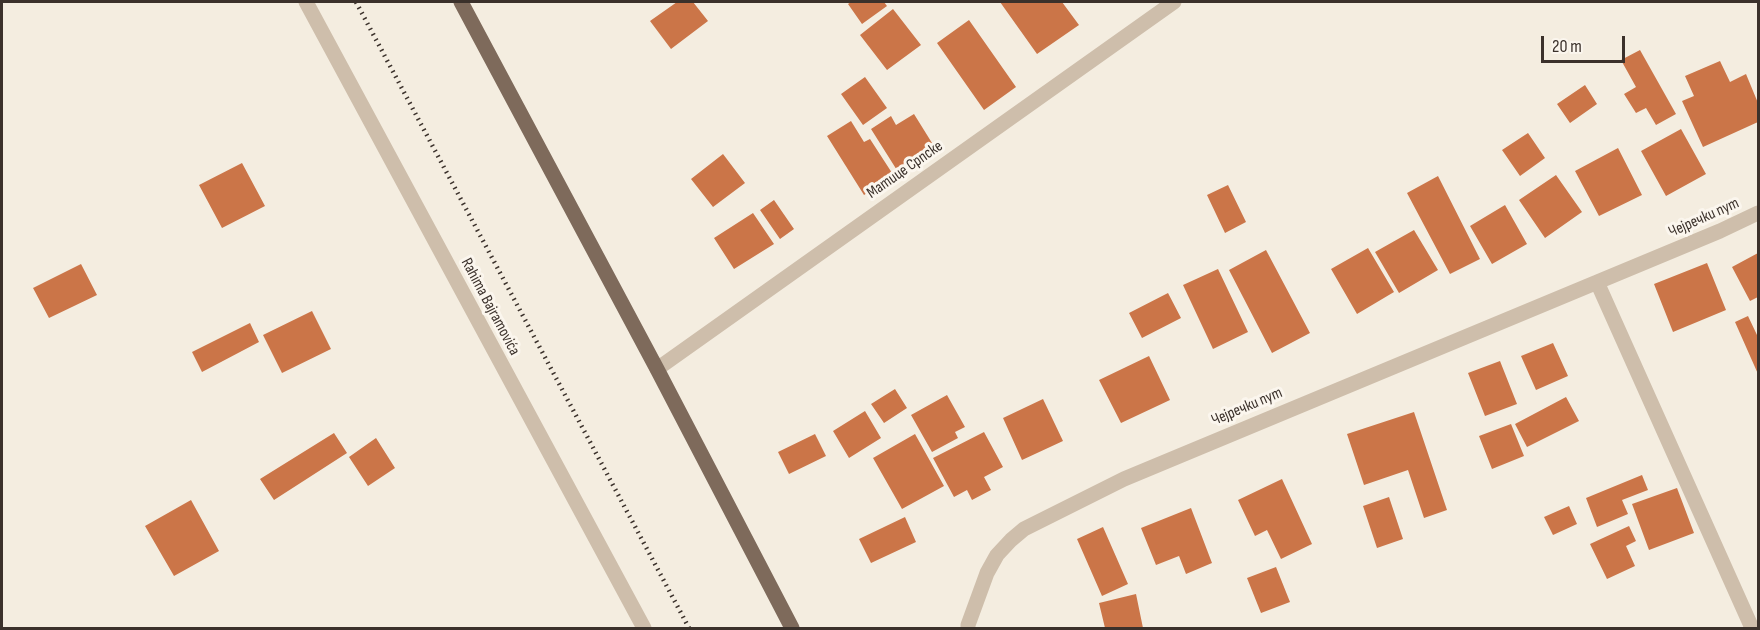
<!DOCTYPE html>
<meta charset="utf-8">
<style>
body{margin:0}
#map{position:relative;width:1760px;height:630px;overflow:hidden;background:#f4ede0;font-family:"Sofia Sans Condensed",sans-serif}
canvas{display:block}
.frame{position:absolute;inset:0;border:3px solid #3b312b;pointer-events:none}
.scale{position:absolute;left:1541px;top:36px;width:84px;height:27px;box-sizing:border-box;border:3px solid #3b312b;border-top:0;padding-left:8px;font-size:18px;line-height:21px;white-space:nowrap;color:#3b312b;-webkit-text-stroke:4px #fbf6ee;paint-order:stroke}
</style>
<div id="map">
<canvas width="1760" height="630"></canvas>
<div class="frame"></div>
<div class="scale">20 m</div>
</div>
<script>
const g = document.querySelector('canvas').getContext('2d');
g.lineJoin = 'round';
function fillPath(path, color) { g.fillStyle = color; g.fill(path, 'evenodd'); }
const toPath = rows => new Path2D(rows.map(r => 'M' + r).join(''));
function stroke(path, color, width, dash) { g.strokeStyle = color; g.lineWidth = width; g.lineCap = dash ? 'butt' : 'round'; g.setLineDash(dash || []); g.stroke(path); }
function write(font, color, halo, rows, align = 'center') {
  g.font = font + ' "Sofia Sans Condensed",sans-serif'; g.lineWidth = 6; g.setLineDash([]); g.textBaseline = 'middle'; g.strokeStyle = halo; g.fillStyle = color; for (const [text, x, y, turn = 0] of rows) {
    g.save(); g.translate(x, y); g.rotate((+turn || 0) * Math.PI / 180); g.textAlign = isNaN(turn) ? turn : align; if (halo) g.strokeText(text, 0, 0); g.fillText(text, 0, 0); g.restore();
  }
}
fillPath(toPath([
 [677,2,693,2,708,21,671,49,650,21],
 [851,2,884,2,887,6,862,24,848,4],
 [1000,2,1062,2,1079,25,1037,54],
 [893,9,921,45,887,70,860,35],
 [969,20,1016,87,984,110,937,43],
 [1640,50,1676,114,1656,125,1646,108,1636,113,1624,94,1636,87,1621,60],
 [1720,61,1730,82,1746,74,1758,103,1758,122,1703,147,1682,101,1694,96,1685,76],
 [865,77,887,108,863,125,841,94],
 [1585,85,1597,104,1570,123,1557,104],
 [914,114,937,151,900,175,871,129,891,116,896,125],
 [851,121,864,142,870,139,894,176,864,195,827,136],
 [1681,129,1706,174,1666,196,1641,151],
 [1528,133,1545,158,1520,176,1502,150],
 [1618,148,1642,195,1599,216,1575,171],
 [723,154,745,183,713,207,691,179],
 [242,163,265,206,222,228,199,185],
 [1556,175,1582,212,1545,238,1519,200],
 [1438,176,1480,259,1450,274,1407,193],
 [1228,185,1246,222,1225,233,1207,195],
 [774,200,794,229,780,239,760,210],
 [1505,205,1527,244,1492,264,1470,226],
 [753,213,774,244,734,269,714,238],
 [1414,230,1438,270,1399,293,1375,252],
 [1368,248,1394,292,1357,314,1331,269],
 [1266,250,1310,333,1272,353,1229,270],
 [1758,253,1758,297,1750,301,1732,267],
 [1707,263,1726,310,1673,332,1654,284],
 [81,264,97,295,49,318,33,288],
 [1218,269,1248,332,1213,349,1183,285],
 [1168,293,1181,318,1142,338,1129,313],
 [312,311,331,349,282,373,263,335],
 [1748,316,1757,335,1758,334,1758,374,1735,322],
 [250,323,259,342,202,372,192,352],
 [1553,343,1568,376,1536,390,1521,356],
 [1149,356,1170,400,1121,423,1099,380],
 [1500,361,1517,404,1485,416,1468,373],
 [895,389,907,408,884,423,871,404],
 [947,395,965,427,955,432,958,438,932,452,911,415],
 [1566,397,1579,421,1527,447,1515,424],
 [1043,399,1063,441,1022,460,1003,418],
 [865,411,881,438,849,458,833,431],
 [1414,412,1447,510,1424,518,1408,470,1364,485,1347,434],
 [1511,424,1524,456,1492,469,1479,436],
 [984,432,1003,467,984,477,991,490,972,500,967,490,954,497,933,458],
 [334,433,347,453,274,500,260,479],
 [815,434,826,456,789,474,778,452],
 [915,434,944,486,902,509,873,458],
 [376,438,395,468,368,486,349,457],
 [1642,475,1648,490,1622,500,1628,514,1597,527,1586,498],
 [1282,479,1312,544,1281,559,1267,530,1255,536,1238,500],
 [1677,488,1694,533,1649,550,1632,504],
 [1389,497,1403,539,1377,548,1363,506],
 [191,500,219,551,174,576,145,526],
 [1569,506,1577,524,1553,535,1544,517],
 [1191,508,1212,563,1186,574,1179,556,1156,565,1141,528],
 [905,517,916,542,871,563,859,539],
 [1629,526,1636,541,1626,546,1635,566,1607,579,1590,544],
 [1103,527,1128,584,1102,596,1077,539],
 [1276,567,1290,602,1261,613,1247,578],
 [1136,594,1143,628,1105,628,1099,603]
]), '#cb7548');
stroke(toPath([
 [306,2,644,628],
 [1597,282,1752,628],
 [657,369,1174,2],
 [968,628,968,625,987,573,997,555,1011,540,1024,529,1124,479,1720,231,1758,213]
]), '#cebeab', 15);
stroke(toPath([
 [461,2,657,369,792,628]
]), '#7e6a5b', 15);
stroke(toPath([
 [356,2,689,628]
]), '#3b312b', 4.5, [1.5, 4.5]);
write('16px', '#3b312b', '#fbf6ee', [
 ["Матице Српске",905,170,-35],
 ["Чејречки пут",1704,218,-24],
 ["Rahima Bajramovića",490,307,62],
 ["Чејречки пут",1247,407,-23]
]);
</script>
